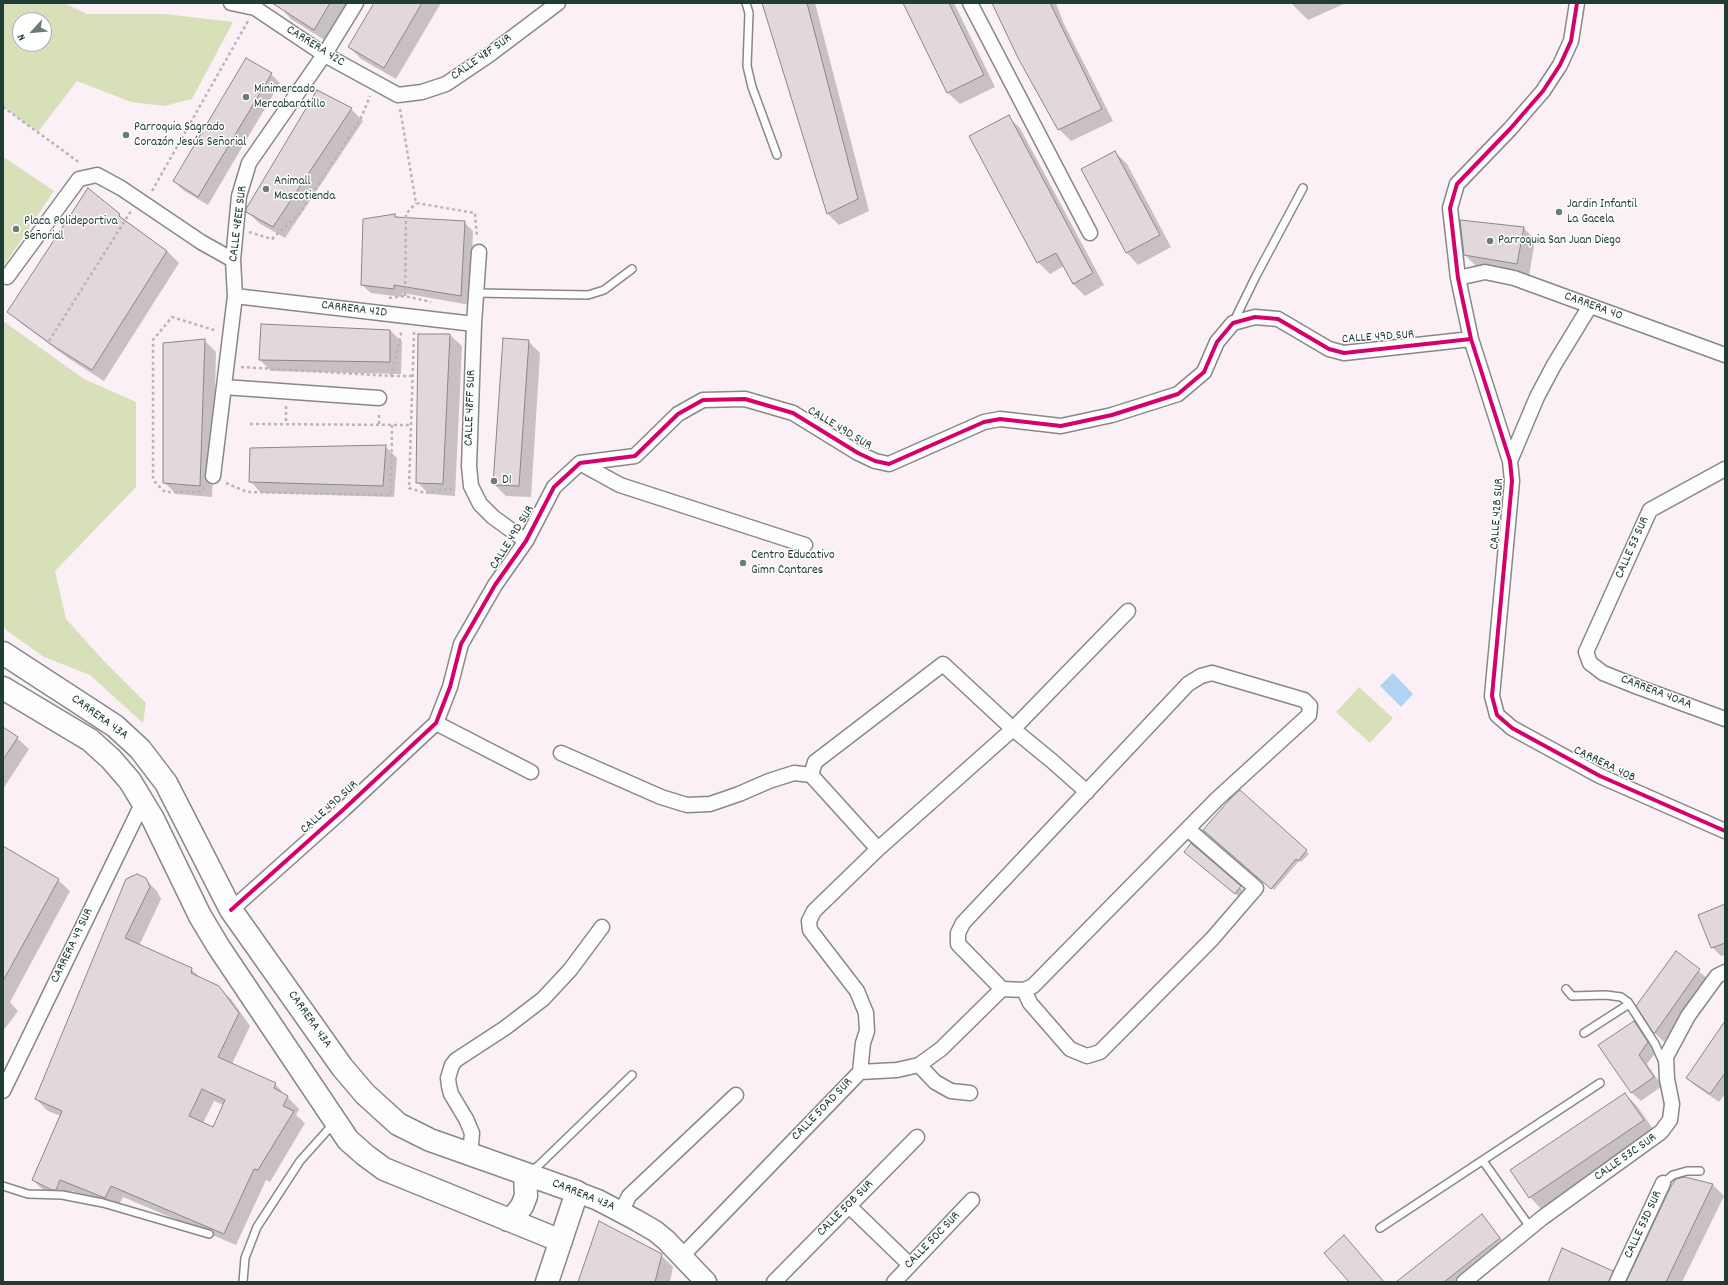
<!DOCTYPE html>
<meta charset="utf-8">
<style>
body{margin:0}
#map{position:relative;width:1728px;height:1285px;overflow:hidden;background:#faf0f5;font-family:Dekko,sans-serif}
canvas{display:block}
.frame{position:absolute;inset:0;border:4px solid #1f3d34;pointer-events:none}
.north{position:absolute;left:12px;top:12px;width:40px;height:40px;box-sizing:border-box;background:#fff;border:1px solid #a5b1ae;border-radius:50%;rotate:243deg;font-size:11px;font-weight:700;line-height:16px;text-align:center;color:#1f3d34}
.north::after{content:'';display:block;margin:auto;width:14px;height:18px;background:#6c7c78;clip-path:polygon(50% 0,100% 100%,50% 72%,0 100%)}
</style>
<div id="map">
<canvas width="1728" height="1285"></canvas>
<div class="frame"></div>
<div class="north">N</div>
</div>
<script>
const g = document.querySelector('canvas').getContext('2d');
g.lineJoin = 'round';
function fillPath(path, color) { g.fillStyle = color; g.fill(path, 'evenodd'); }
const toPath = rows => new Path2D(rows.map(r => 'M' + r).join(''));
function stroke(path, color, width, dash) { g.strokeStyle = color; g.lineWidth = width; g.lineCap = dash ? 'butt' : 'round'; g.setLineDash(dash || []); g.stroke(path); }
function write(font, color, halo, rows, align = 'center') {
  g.font = font + ' Dekko,sans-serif'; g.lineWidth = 3; g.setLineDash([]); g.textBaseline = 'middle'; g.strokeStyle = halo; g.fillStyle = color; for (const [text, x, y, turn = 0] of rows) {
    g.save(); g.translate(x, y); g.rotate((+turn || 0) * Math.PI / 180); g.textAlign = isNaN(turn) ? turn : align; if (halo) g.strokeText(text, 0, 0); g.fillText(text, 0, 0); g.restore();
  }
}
fillPath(toPath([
 [3,3,64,3,87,14,165,14,233,22,192,99,164,106,131,102,77,81,38,132,3,107],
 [20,20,44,20,44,44,20,44],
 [5,158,54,191,3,267,3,161],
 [3,321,84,379,136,402,136,487,55,571,66,619,104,661,146,703,143,723,90,675,44,657,6,630,3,625],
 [1359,687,1393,718,1370,743,1336,712]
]), '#d8e0b9');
fillPath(toPath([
 [1393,673,1413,694,1401,707,1380,686]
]), '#b0d3f1');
fillPath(toPath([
 [282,3,349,3,326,41,291,19,280,7],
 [375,3,441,3,396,79,361,59,349,47],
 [764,3,815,3,869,211,839,225,827,213],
 [904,3,954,3,995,87,960,104,948,93],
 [993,3,1056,3,1064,24,1113,121,1071,141,1059,129],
 [1291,3,1346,3,1308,20],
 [271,74,280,83,208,205,183,190,174,181],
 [351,109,363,121,285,238,259,223,247,211],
 [1008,117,1020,128,1104,285,1085,296,1073,284,1064,266,1050,274,1038,262],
 [1115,152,1127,164,1171,247,1138,265,1127,253,1082,169],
 [119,215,126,222,167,251,179,263,104,381,68,358,21,323,9,311],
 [395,215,398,218,464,222,473,231,470,305,403,293,402,297,371,293,362,285,364,220],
 [1524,228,1535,240,1529,276,1477,267,1465,255],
 [390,330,402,342,401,374,271,371,260,360],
 [450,335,462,346,455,496,429,494,417,482],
 [204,340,216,352,212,497,176,494,164,482],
 [528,341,540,353,531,497,506,496,494,484],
 [385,446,397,458,394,497,261,493,250,481],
 [3,728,17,738,29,749,3,789],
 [1240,791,1309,854,1301,862,1299,861,1274,890,1206,833],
 [1191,845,1243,890,1238,896,1188,854],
 [3,847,58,880,70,891,10,1002,18,1011,3,1031],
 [145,879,157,891,161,899,139,946,191,969,203,980,218,987,231,999,250,1026,232,1064,275,1084,299,1109,296,1115,305,1123,270,1182,266,1180,236,1245,123,1197,117,1209,72,1191,67,1201,65,1201,45,1192,33,1180,61,1116,48,1111,36,1099],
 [214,1101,224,1105,214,1128,203,1123],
 [1725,906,1725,955,1721,956,1712,947],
 [1676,952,1708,979,1664,1042,1655,1033,1637,1006],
 [1634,1022,1643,1031,1656,1052,1647,1064,1662,1086,1641,1101,1632,1093,1600,1046],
 [1725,1023,1725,1094,1719,1102,1696,1086,1687,1078],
 [1625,1094,1637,1106,1655,1132,1541,1209,1530,1197],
 [1685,1178,1713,1185,1724,1196,1682,1282,1627,1282],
 [1482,1216,1508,1247,1464,1282,1398,1282],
 [661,1255,673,1267,670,1282,579,1282],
 [1612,1272,1622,1282,1549,1282]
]), '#0003');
const building = toPath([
 [272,3,330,3,314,30,272,3],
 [374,3,422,3,384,68,348,47,374,3],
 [762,3,807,3,858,199,827,214,762,3],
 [903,3,949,3,984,75,947,93,903,3],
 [992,3,1050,3,1102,109,1058,130,1018,58,992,3],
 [246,58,272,73,198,197,173,181,246,58],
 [317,90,352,108,273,227,246,212,246,209,317,90],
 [1009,115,1093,273,1073,284,1056,253,1037,263,969,136,1009,115],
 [1115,151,1160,235,1126,253,1081,169,1115,151],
 [88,188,120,214,119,216,167,251,92,370,55,347,7,312,88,188],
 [395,214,395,217,465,221,461,296,394,285,394,289,361,285,363,219,395,214],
 [1460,220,1524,227,1517,264,1464,255,1460,220],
 [261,324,390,330,390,362,259,360,261,324],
 [418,334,450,334,443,484,416,483,418,334],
 [503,338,529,340,519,486,493,485,503,338],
 [205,339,200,486,163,483,163,343,205,339],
 [386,445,383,486,249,482,250,448,386,445],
 [3,727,18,737,3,760,3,727],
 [1240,790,1307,850,1298,861,1296,859,1271,889,1203,830,1230,799,1240,790],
 [1191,843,1241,886,1235,894,1184,852,1191,843],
 [3,846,59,879,3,981,3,846],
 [137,874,146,878,150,887,125,938,192,968,191,973,219,986,239,1013,218,1057,276,1083,274,1088,288,1096,283,1106,294,1111,258,1170,254,1169,224,1234,111,1186,105,1198,60,1180,56,1190,52,1190,32,1180,62,1111,35,1099,126,879,137,874],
 [202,1089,225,1100,213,1127,189,1116,202,1089],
 [1725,904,1725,943,1711,948,1698,915,1725,904],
 [1676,951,1700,969,1654,1034,1636,1006,1676,951],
 [1634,1021,1648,1042,1639,1055,1654,1077,1631,1093,1598,1045,1634,1021],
 [1725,1021,1725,1073,1710,1094,1686,1078,1725,1021],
 [1625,1093,1644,1120,1529,1198,1510,1170,1625,1093],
 [1685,1177,1713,1184,1666,1282,1626,1282,1671,1186,1676,1179,1685,1177],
 [1482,1214,1500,1238,1444,1282,1396,1282,1482,1214],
 [599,1221,662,1254,655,1282,578,1282,599,1221],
 [1344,1235,1384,1282,1349,1282,1324,1253,1344,1235],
 [1562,1248,1613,1271,1609,1282,1548,1282,1562,1248]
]);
fillPath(building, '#e3d7de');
stroke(building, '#878889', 1);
const lane = toPath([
 [746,3,749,13,747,66,752,87,777,155],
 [476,293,588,295,604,290,632,269],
 [1233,323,1256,276,1303,188],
 [1566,989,1572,996,1606,995,1621,997,1628,1002,1655,1044,1663,1062],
 [1584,1033,1629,1004],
 [1483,1161,1530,1227],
 [531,1171,539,1165,632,1075],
 [1663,1183,1673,1175,1687,1171,1700,1171],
 [3,1186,28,1194,62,1195,103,1203,209,1234],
 [1380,1228,1600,1083],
 [243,1282,245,1258,257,1227,300,1161,334,1123]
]);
const street = toPath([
 [231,3,255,8,325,55,398,95,422,92,446,84,489,55,558,3],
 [970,3,1090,233],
 [1577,3,1571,41,1560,65,1543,91,1510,129,1457,184,1450,208,1458,278,1471,339,1510,461,1512,481,1492,696,1497,715,1512,728,1600,776,1725,831],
 [479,252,474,324,469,466,471,486,480,504,493,517,526,541],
 [7,277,79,179,97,175,121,188,201,242,233,260],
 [1458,278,1485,272,1514,278,1725,355],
 [235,296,474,324],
 [224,387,379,398],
 [1510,461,1537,397,1554,365,1590,306],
 [580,463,620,485,805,545],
 [1725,469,1650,510,1586,652,1590,663,1603,673,1638,687,1725,719],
 [213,476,235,296,233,260,239,196,249,163,326,52,356,3],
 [1212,673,1304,700,1310,706,1309,715,1217,799,1033,986,1024,990,1002,989,958,944,958,933,963,923,1188,684,1201,676,1212,673],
 [436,723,531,772],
 [561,753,661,797,687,805,710,804,739,794,769,781,794,773,811,775,878,849],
 [811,775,815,762,943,664,1013,729,1052,761,1087,792],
 [231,910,344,809,436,723,450,687,461,644,495,585,526,541,554,487,580,463,635,456,678,414,703,400,745,399,793,413,858,453,875,461,889,464,984,422,1000,419,1061,426,1112,415,1178,394,1204,372,1217,342,1233,323,1255,317,1278,319,1329,349,1344,353,1471,339],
 [1024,990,1030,1003,1070,1049,1087,1056,1100,1052,1212,939,1256,888,1189,830],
 [919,1065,935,1082,951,1091,970,1093],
 [860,1072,863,1043,867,1031,866,1013,857,991,810,930,809,921,814,911,878,849,1013,729,1128,611],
 [3,1091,143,802],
 [470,1155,472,1133,466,1119,451,1094,449,1086,448,1078,452,1065,456,1060,505,1028,543,999,570,970,602,927],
 [849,1206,910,1265],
 [621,1212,629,1196,736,1095],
 [682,1256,860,1072,897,1070,919,1065,941,1049,1002,989],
 [774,1282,917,1137],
 [894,1282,972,1200],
 [1464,1282,1542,1218,1661,1132,1670,1120,1672,1104,1667,1079,1666,1057,1688,1016,1717,976,1725,972],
 [1617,1282,1663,1183]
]);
const secondary = toPath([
 [577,1192,598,1200,636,1220,655,1231,666,1240,706,1282]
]);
const primary = toPath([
 [3,653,115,726,140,749,166,783,231,910,342,1067,365,1094,398,1124,430,1140,577,1192,547,1282],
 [3,688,90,740,111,759,130,781,153,819,200,916,218,946,348,1140,365,1155,384,1169,561,1241],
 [508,1220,516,1214,522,1206,526,1196,525,1174]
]);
stroke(lane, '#878889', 10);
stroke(street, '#878889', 17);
stroke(secondary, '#878889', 23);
stroke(primary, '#878889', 25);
stroke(toPath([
 [3,107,80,163],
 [400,109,416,203,475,213,477,237],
 [152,191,248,21],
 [249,232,272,239,301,212,361,118,370,96],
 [405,296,406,214,416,203],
 [389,298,405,296,431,302],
 [414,332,409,488,425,493,455,488,455,487],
 [49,341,131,211],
 [241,367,391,376,401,335,400,330],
 [391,376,412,376],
 [286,406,286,424],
 [250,424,411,425],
 [379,424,379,413],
 [226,483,247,492,391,495,392,425],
 [204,487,201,492,165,492,153,480,153,340,172,317,217,331]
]), '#b5b7b7', 2.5, [3, 3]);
stroke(lane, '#fefdfe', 7);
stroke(street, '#fefdfe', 14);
stroke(secondary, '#fefdfe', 20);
stroke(primary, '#fefdfe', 22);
stroke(toPath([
 [1577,3,1571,41,1560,65,1543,91,1510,129,1457,184,1450,208,1458,278,1471,339,1510,461,1512,481,1492,696,1497,715,1512,728,1600,776,1725,831],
 [231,910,344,809,436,723,450,687,461,644,495,585,526,541,554,487,580,463,635,456,678,414,703,400,745,399,793,413,858,453,875,461,889,464,984,422,1000,419,1061,426,1112,415,1178,394,1204,372,1217,342,1233,323,1255,317,1278,319,1329,349,1344,353,1471,339]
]), '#d6006c', 4);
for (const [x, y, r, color] of [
 [246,97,4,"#6c7c78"],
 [126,135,4,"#6c7c78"],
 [266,189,4,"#6c7c78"],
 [1559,212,4,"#6c7c78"],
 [16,229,4,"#6c7c78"],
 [1490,241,4,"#6c7c78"],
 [494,481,4,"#6c7c78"],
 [743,563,4,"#6c7c78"]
]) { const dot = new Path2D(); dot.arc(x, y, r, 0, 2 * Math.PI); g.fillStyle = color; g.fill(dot); stroke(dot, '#fff', 1.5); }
write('13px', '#1f3d34', '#fff', [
 ["CARRERA 42C",315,47,32],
 ["CALLE 48F SUR",482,58,-35],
 ["CALLE 48EE SUR",239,224,-83],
 ["CARRERA 40",1593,307,20],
 ["CARRERA 42D",354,310,7],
 ["CALLE 49D SUR",1378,338,-4],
 ["CALLE 48FF SUR",471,408,-88],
 ["CALLE 49D SUR",839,429,31],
 ["CALLE 42B SUR",1498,514,-86],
 ["CALLE 49D SUR",513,538,-58],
 ["CALLE 53 SUR",1633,548,-66],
 ["CARRERA 40AA",1656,693,21],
 ["CARRERA 43A",99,718,36],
 ["CARRERA 40B",1604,765,26],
 ["CALLE 49D SUR",330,808,-42],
 ["CARRERA 49 SUR",73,946,-64],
 ["CARRERA 43A",309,1020,55],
 ["CALLE 50AD SUR",823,1110,-46],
 ["CALLE 53C SUR",1626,1158,-35],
 ["CARRERA 43A",583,1196,22],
 ["CALLE 50B SUR",846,1209,-45],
 ["CALLE 53D SUR",1644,1225,-65],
 ["CALLE 50C SUR",933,1241,-46]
]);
write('13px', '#1f3d34', '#fff', [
 ["Minimercado",254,90],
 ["Mercabaratillo",254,105],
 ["Parroquia Sagrado",134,128],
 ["Corazón Jesús Señorial",134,143],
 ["Animall",274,182],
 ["Mascotienda",274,197],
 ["Jardin Infantil",1567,205],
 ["La Gacela",1567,220],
 ["Placa Polideportiva",24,222],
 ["Señorial",24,237],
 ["Parroquia San Juan Diego",1498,241],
 ["D1",502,481],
 ["Centro Educativo",751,556],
 ["Gimn Cantares",751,571]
], 'left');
</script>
